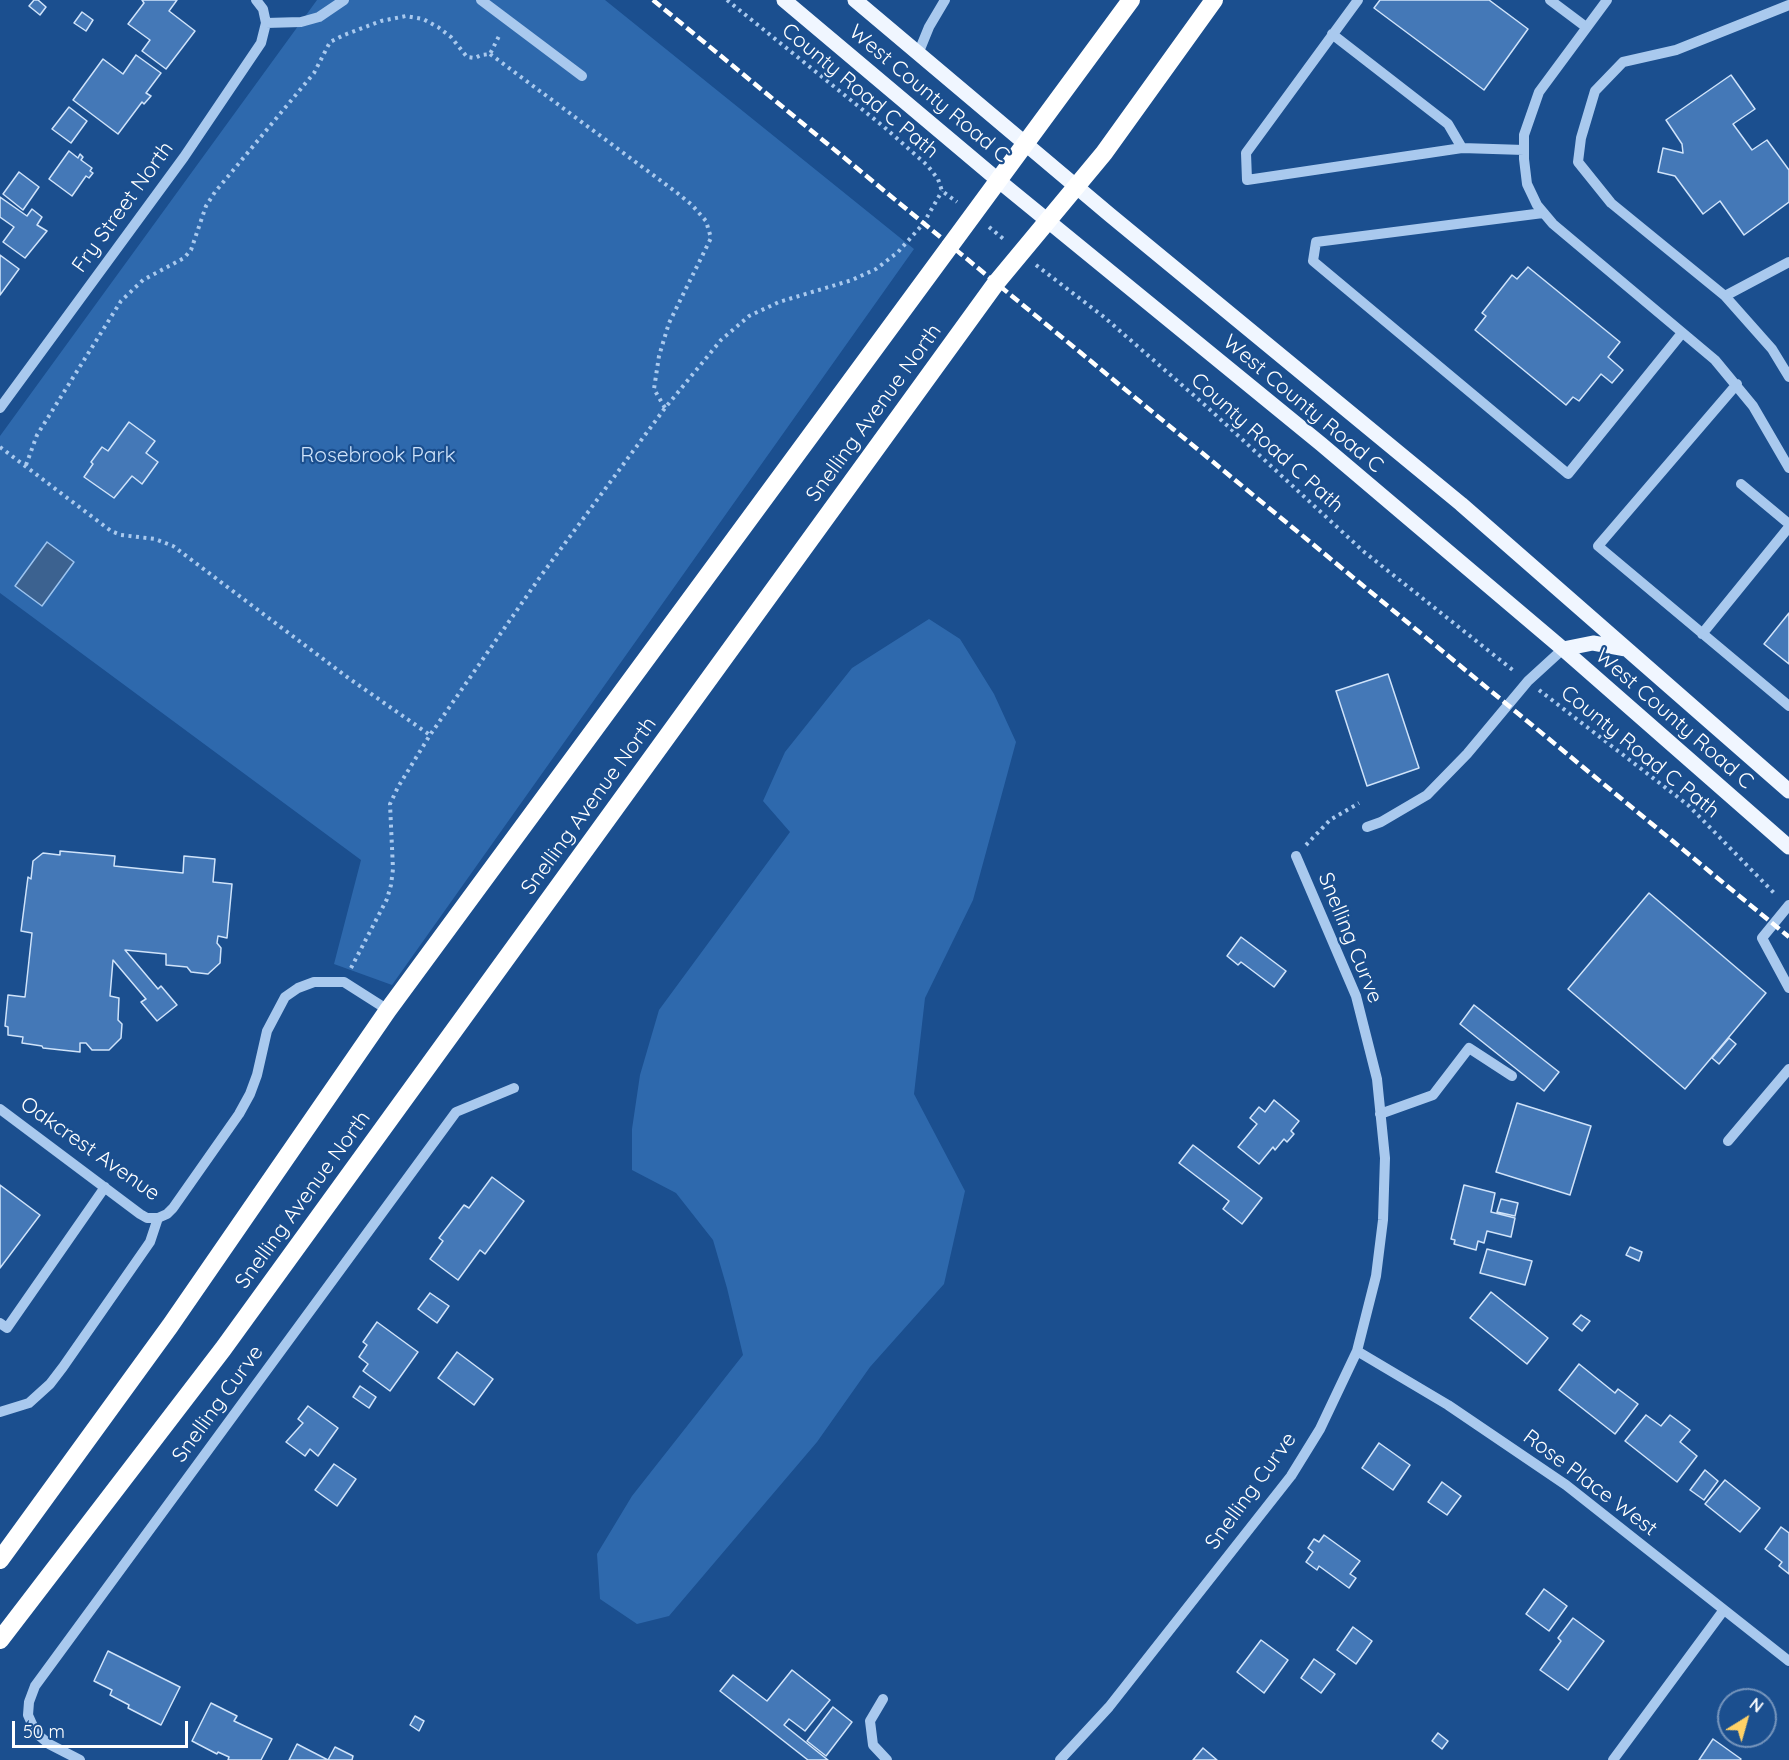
<!DOCTYPE html>
<style>
body{margin:0}
#map{position:relative;width:1789px;height:1760px;overflow:hidden;background:#1b4f8f;font-family:Quicksand,sans-serif}
canvas{display:block}
.north{position:absolute;left:1717px;top:1688px;width:60px;height:60px;box-sizing:border-box;background:#1b4f8f;border:2px solid #7695bc;border-radius:50%;rotate:37deg;font-size:16px;font-weight:700;line-height:24px;text-align:center;color:#fff}
.north::after{content:'';display:block;margin:auto;width:21px;height:27px;background:#ffd166;clip-path:polygon(50% 0,100% 100%,50% 72%,0 100%)}
.scale{position:absolute;left:12px;top:1721px;width:176px;height:27px;box-sizing:border-box;border:3px solid #fff;border-top:0;padding-left:8px;font-size:18px;line-height:21px;white-space:nowrap;color:#fff;-webkit-text-stroke:4px #1b4f8f;paint-order:stroke}
</style>
<div id="map">
<canvas width="1789" height="1760"></canvas>
<div class="north">N</div>
<div class="scale">50 m</div>
</div>
<script>
const g = document.querySelector('canvas').getContext('2d');
g.lineJoin = 'round';
function fillPath(path, color) { g.fillStyle = color; g.fill(path, 'evenodd'); }
const toPath = rows => new Path2D(rows.map(r => 'M' + r).join(''));
function stroke(path, color, width, dash) { g.strokeStyle = color; g.lineWidth = width; g.lineCap = dash ? 'butt' : 'round'; g.setLineDash(dash || []); g.stroke(path); }
function write(font, color, halo, rows, align = 'center') {
  g.font = font + ' Quicksand,sans-serif'; g.lineWidth = 4.5; g.setLineDash([]); g.textBaseline = 'middle'; g.strokeStyle = halo; g.fillStyle = color; for (const [text, x, y, turn = 0] of rows) {
    g.save(); g.translate(x, y); g.rotate((+turn || 0) * Math.PI / 180); g.textAlign = isNaN(turn) ? turn : align; if (halo) g.strokeText(text, 0, 0); g.fillText(text, 0, 0); g.restore();
  }
}
fillPath(toPath([
 [317,0,605,0,914,249,392,985,334,964,361,860,0,593,0,436],
 [929,619,960,639,994,694,1016,742,973,900,925,998,914,1094,965,1191,944,1284,870,1367,817,1442,669,1616,637,1624,600,1599,597,1554,632,1496,743,1355,727,1288,713,1240,676,1193,632,1170,632,1129,640,1075,659,1010,790,832,763,801,785,752,852,668]
]), '#2e69ad');
const water = toPath([
 [47,542,74,562,42,606,15,586,47,542]
]);
fillPath(water, '#3c6290');
stroke(water, '#9cc4f0', 1.5);
const building = toPath([
 [34,0,38,0,46,7,40,15,29,6,34,0],
 [177,0,169,11,195,31,166,69,142,51,150,40,128,24,144,3,142,0,177,0],
 [1380,0,1489,0,1528,29,1484,90,1374,8,1380,0],
 [82,12,93,20,86,31,74,23,82,12],
 [136,55,161,73,146,93,151,96,144,104,142,102,118,134,73,100,103,59,123,74,136,55],
 [1731,75,1755,109,1733,124,1752,150,1767,140,1789,170,1789,202,1744,235,1720,201,1703,214,1675,176,1658,172,1663,148,1683,153,1682,144,1666,120,1731,75],
 [69,107,87,121,71,143,52,129,69,107],
 [69,151,78,158,80,154,83,157,81,160,92,168,90,171,93,173,89,178,86,176,72,196,49,179,69,151],
 [19,172,39,187,23,210,3,194,19,172],
 [0,197,27,216,32,209,42,217,37,225,47,231,25,258,3,242,14,227,0,217,0,197],
 [0,255,19,269,0,295,0,255],
 [1528,267,1620,342,1608,357,1623,370,1612,383,1601,374,1579,401,1573,397,1566,405,1475,330,1486,316,1482,313,1512,275,1517,279,1528,267],
 [129,422,155,441,146,453,158,462,142,484,132,476,114,498,84,477,93,464,91,462,102,447,108,451,129,422],
 [1789,613,1789,664,1764,644,1789,613],
 [1388,674,1419,768,1367,786,1336,691,1388,674],
 [60,851,115,856,114,866,183,873,184,856,215,859,213,882,232,884,227,938,218,936,217,943,221,948,220,963,208,974,191,972,187,967,166,965,166,954,125,950,158,989,161,986,177,1005,157,1021,141,1002,146,999,113,960,110,996,119,998,118,1020,122,1024,121,1038,109,1050,92,1050,86,1043,80,1043,80,1052,43,1048,42,1046,22,1043,23,1037,8,1035,8,1027,5,1026,8,995,25,997,32,933,21,931,28,877,31,879,33,861,43,853,60,855,60,851],
 [1649,893,1766,993,1685,1089,1568,989,1649,893],
 [1241,937,1286,971,1274,987,1241,962,1238,965,1227,956,1241,937],
 [1474,1005,1559,1072,1544,1091,1460,1024,1474,1005],
 [1729,1038,1736,1044,1719,1064,1712,1058,1729,1038],
 [1274,1100,1299,1121,1291,1131,1294,1134,1287,1142,1284,1139,1275,1150,1273,1147,1259,1164,1238,1147,1257,1124,1250,1118,1259,1107,1265,1112,1274,1100],
 [1517,1103,1591,1126,1570,1195,1496,1172,1517,1103],
 [1193,1145,1262,1198,1242,1224,1223,1209,1229,1201,1179,1163,1193,1145],
 [492,1177,524,1201,485,1254,480,1250,458,1280,430,1259,443,1241,439,1238,464,1205,469,1208,492,1177],
 [0,1185,40,1215,0,1268,0,1185],
 [1464,1185,1495,1193,1491,1212,1515,1218,1511,1237,1487,1231,1484,1243,1478,1241,1476,1250,1454,1244,1455,1240,1451,1239,1464,1185],
 [1501,1199,1518,1203,1515,1216,1497,1212,1501,1199],
 [1630,1247,1642,1252,1639,1261,1626,1255,1630,1247],
 [1487,1249,1532,1261,1525,1285,1480,1273,1487,1249],
 [1491,1292,1548,1338,1527,1364,1470,1318,1491,1292],
 [430,1293,449,1306,437,1323,418,1309,430,1293],
 [1581,1315,1590,1321,1582,1331,1573,1324,1581,1315],
 [377,1322,418,1352,390,1391,363,1371,368,1364,359,1357,367,1345,363,1342,377,1322],
 [457,1352,493,1379,474,1405,438,1378,457,1352],
 [1579,1364,1615,1393,1618,1389,1638,1404,1615,1434,1559,1390,1579,1364],
 [360,1386,376,1397,369,1408,353,1397,360,1386],
 [308,1406,338,1428,318,1456,310,1449,305,1456,286,1442,303,1423,298,1419,308,1406],
 [1646,1415,1661,1426,1670,1415,1690,1430,1680,1442,1697,1456,1677,1482,1625,1441,1646,1415],
 [1379,1443,1410,1465,1393,1490,1362,1468,1379,1443],
 [334,1464,356,1479,337,1506,315,1490,334,1464],
 [1705,1470,1718,1481,1704,1500,1690,1490,1705,1470],
 [1725,1480,1760,1508,1740,1532,1705,1504,1725,1480],
 [1442,1482,1461,1496,1447,1515,1428,1502,1442,1482],
 [1781,1527,1789,1533,1789,1574,1779,1566,1782,1562,1765,1549,1781,1527],
 [1324,1535,1360,1561,1350,1574,1356,1578,1349,1588,1319,1566,1317,1570,1306,1562,1313,1552,1308,1548,1314,1539,1319,1542,1324,1535],
 [1544,1589,1567,1606,1549,1631,1526,1614,1544,1589],
 [1573,1618,1604,1641,1568,1690,1540,1670,1561,1641,1558,1638,1573,1618],
 [1353,1627,1372,1641,1356,1664,1337,1650,1353,1627],
 [1261,1640,1288,1660,1264,1693,1237,1672,1261,1640],
 [108,1651,180,1687,161,1725,128,1708,129,1705,110,1695,112,1690,94,1681,108,1651],
 [1314,1659,1335,1674,1321,1693,1301,1678,1314,1659],
 [792,1670,830,1700,805,1731,789,1719,784,1725,828,1760,808,1760,720,1691,733,1675,767,1701,792,1670],
 [211,1703,237,1716,234,1721,272,1739,261,1760,228,1760,229,1757,218,1752,217,1754,192,1741,211,1703],
 [833,1707,852,1722,826,1756,807,1741,833,1707],
 [415,1716,424,1721,419,1731,410,1725,415,1716],
 [1438,1733,1448,1741,1442,1749,1432,1741,1438,1733],
 [1713,1739,1741,1759,1740,1760,1699,1760,1713,1739],
 [297,1744,328,1760,335,1747,353,1756,352,1760,289,1760,297,1744],
 [1203,1748,1217,1760,1193,1760,1203,1748]
]);
fillPath(building, '#4478b7');
stroke(building, '#cfe3fa', 1.5);
stroke(toPath([
 [727,0,884,127,927,165,938,179,942,191,957,202],
 [490,54,676,192,692,205,706,221,711,238,669,323,659,356,654,389,665,408],
 [989,227,1006,241],
 [1036,265,1104,317,1206,406,1363,551,1514,671],
 [0,447,111,531,121,535,155,539,173,546,347,677,430,735],
 [26,465,37,435,121,301,143,280,184,258,191,250,206,206,215,192,314,73,330,42,344,35,381,21,406,16,423,19,438,27,451,37,467,57,475,58,481,55,490,54,500,34],
 [1539,690,1688,805,1776,895],
 [1306,845,1330,820,1359,803],
 [351,968,387,899,391,885,393,869,390,804,398,787,430,735,540,577,665,408,721,340,749,316,779,302,852,280,876,269,898,252,923,224,942,191]
]), '#a9c9ee', 4, [3, 4.5]);
stroke(toPath([
 [481,0,582,76],
 [1358,0,1246,153,1247,180,1462,148],
 [1550,0,1586,27],
 [1607,0,1539,92,1524,135,1524,159,1527,184,1537,205,1553,224,1715,360,1753,406,1789,468],
 [1789,5,1676,50,1623,62,1595,91,1581,138,1578,162,1611,203,1725,296,1772,349,1789,377],
 [266,23,301,22,319,17,344,0],
 [1332,34,1448,124,1462,148,1524,150],
 [918,54,929,27,945,0],
 [1543,213,1316,242,1313,261,1568,474,1682,333],
 [1725,296,1789,262],
 [1737,384,1598,546,1789,706],
 [0,408,184,157,261,43,266,23,263,9,256,0],
 [1741,484,1789,524],
 [1702,634,1789,527],
 [1367,827,1381,822,1427,795,1467,754,1528,681,1563,649],
 [1789,905,1762,938,1789,988],
 [0,1109,140,1214,147,1218,158,1218,167,1214,173,1208,239,1114,250,1094,257,1075,267,1031,285,997,298,988,314,982,344,982,388,1010],
 [1380,1114,1433,1095,1469,1048,1512,1076],
 [1728,1141,1789,1069],
 [0,1323,7,1328,105,1187],
 [1357,1351,1448,1405,1566,1485,1789,1661],
 [0,1412,29,1403,50,1384,63,1367,150,1242,158,1218],
 [883,1699,870,1721,873,1745,887,1760],
 [80,1760,49,1744,36,1733,28,1715,29,1702,35,1686,456,1112,514,1088],
 [1060,1760,1109,1707,1291,1476,1320,1429,1357,1351,1376,1276,1383,1220,1385,1158,1377,1079,1356,996,1296,856],
 [1613,1760,1723,1611]
]), '#a9c9ee', 10);
stroke(toPath([
 [784,0,999,181,1321,444,1563,649,1789,847],
 [855,0,1110,215,1461,504,1789,791],
 [1563,649,1593,643,1626,649]
]), '#f0f6ff', 15);
stroke(toPath([
 [0,1560,170,1326,388,1010,1131,0],
 [0,1640,223,1349,996,283,1104,153,1214,0]
]), '#fff', 18);
stroke(toPath([
 [653,0,1789,937]
]), '#fff', 4.5, [10, 4.5]);
write('21px', '#fff', '#1b4f8f', [
 ["County Road C Path",860,91,40],
 ["West County Road C",929,94,40],
 ["Fry Street North",123,207,-54],
 ["West County Road C",1303,404,40],
 ["Snelling Avenue North",874,413,-54],
 ["County Road C Path",1267,443,42],
 ["West County Road C",1674,719,41],
 ["County Road C Path",1640,752,39],
 ["Snelling Avenue North",589,806,-54],
 ["Snelling Curve",1350,938,68],
 ["Oakcrest Avenue",90,1149,35],
 ["Snelling Avenue North",303,1200,-54],
 ["Snelling Curve",218,1404,-54],
 ["Rose Place West",1590,1483,37],
 ["Snelling Curve",1251,1491,-54]
]);
write('21px', '#cfe3fa', '#1b4f8f', [
 ["Rosebrook Park",378,456]
]);
</script>
